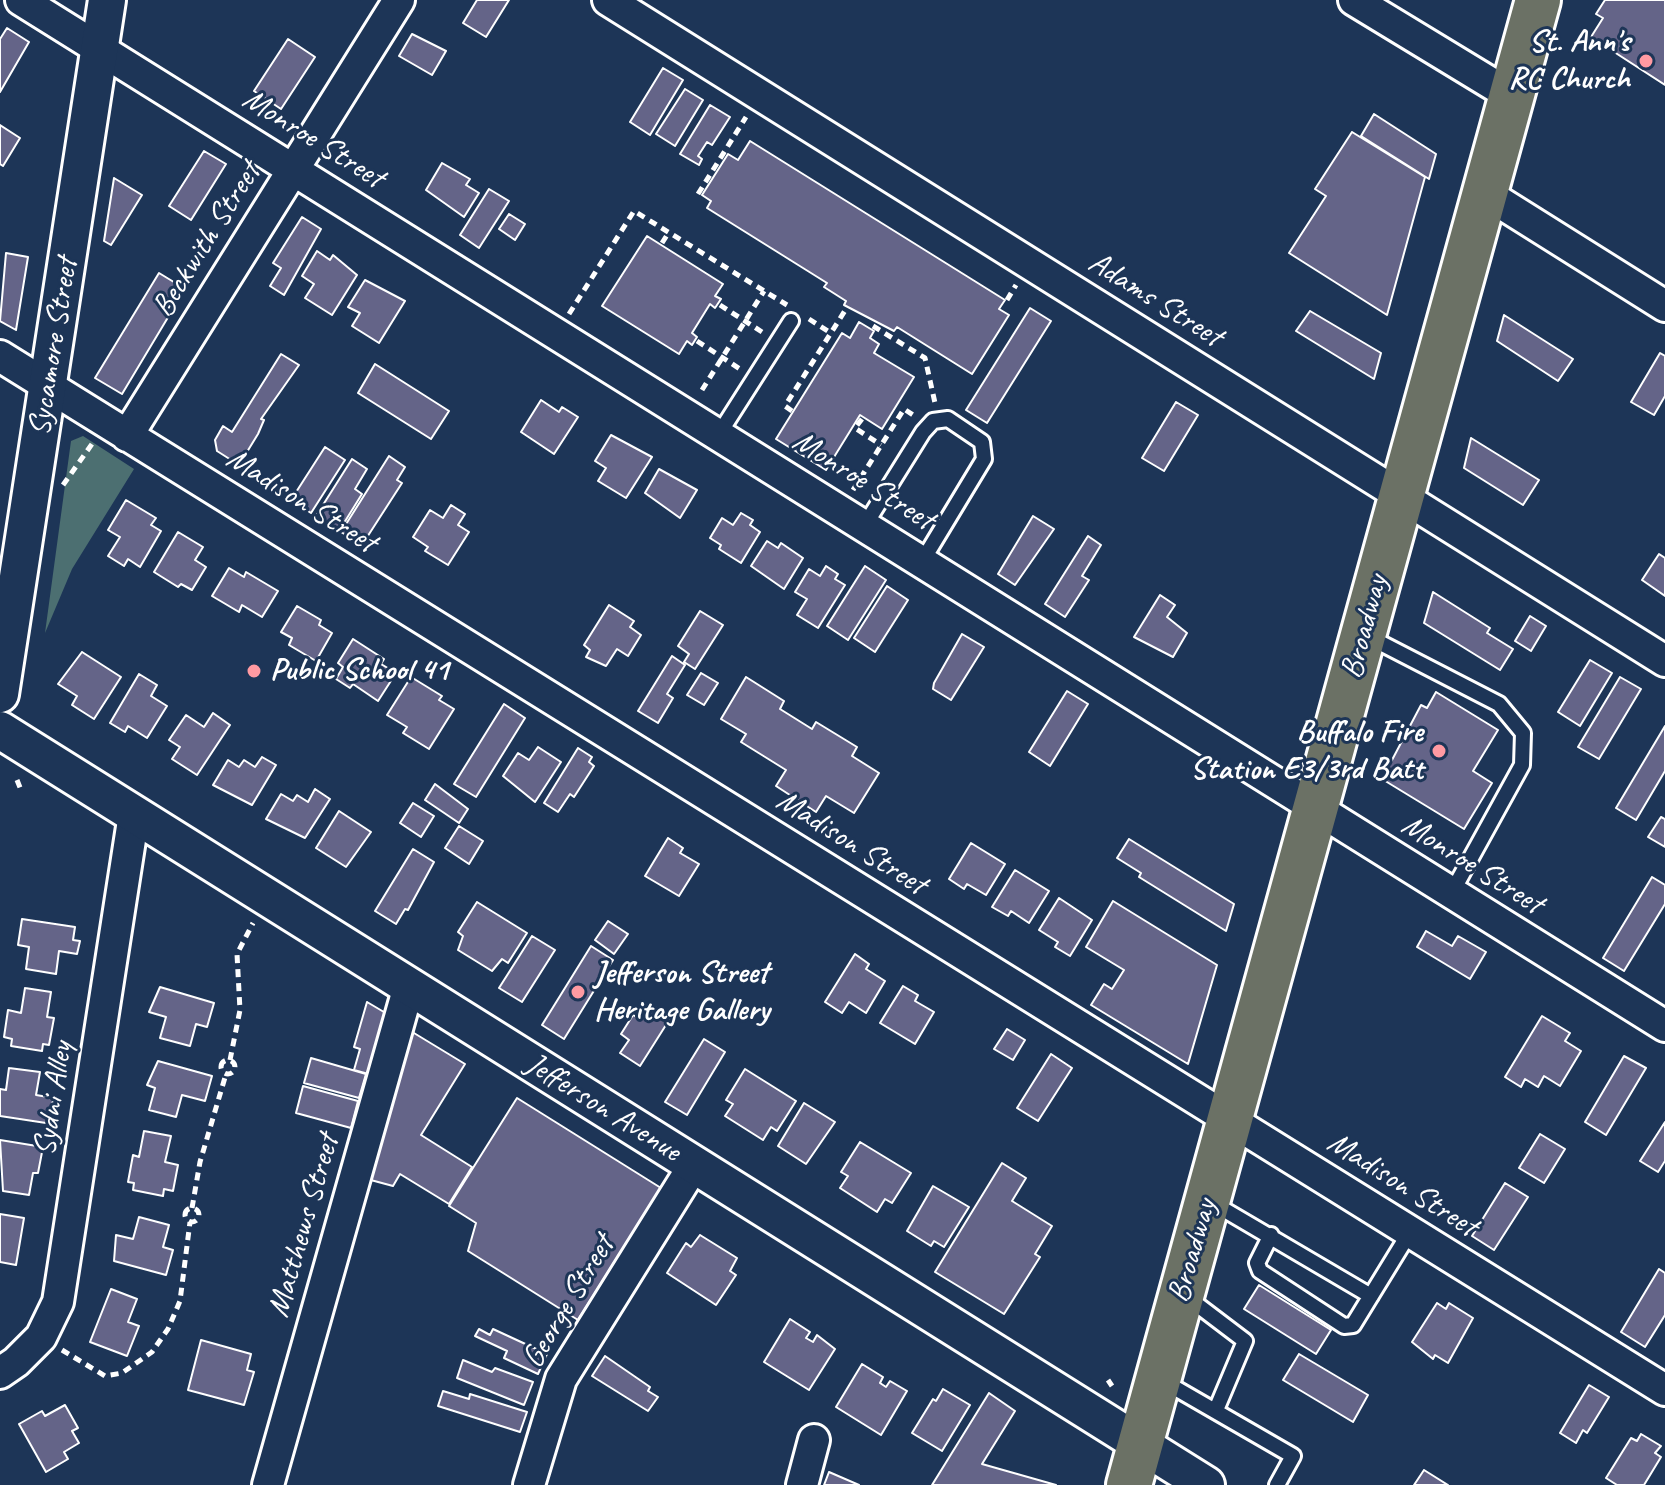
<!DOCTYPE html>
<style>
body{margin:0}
canvas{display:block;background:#1d3557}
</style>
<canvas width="1665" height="1485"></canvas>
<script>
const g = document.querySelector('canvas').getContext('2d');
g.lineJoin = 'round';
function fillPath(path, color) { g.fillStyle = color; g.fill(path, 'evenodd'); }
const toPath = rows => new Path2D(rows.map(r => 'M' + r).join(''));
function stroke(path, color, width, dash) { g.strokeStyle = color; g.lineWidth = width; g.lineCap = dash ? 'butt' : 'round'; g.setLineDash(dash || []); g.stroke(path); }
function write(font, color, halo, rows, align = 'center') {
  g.font = font + ' Caveat,sans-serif'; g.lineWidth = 6; g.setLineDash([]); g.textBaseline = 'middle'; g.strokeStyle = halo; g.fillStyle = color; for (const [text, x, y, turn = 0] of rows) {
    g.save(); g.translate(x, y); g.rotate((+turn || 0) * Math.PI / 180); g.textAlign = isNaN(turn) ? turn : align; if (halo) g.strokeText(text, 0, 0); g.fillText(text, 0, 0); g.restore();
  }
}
fillPath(toPath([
 [83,436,134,469,72,569,45,633,71,441]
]), '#4c6f71');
const building = toPath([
 [477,0,509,0,486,37,463,23,477,0],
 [1605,0,1665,0,1665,85,1591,37,1603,18,1596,14,1605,0],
 [7,28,29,42,0,92,0,39,7,28],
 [412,34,446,51,432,75,399,56,412,34],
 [288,39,315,57,281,109,254,91,288,39],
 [663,68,683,80,650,135,630,122,663,68],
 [685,89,703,100,675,146,656,134,685,89],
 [710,105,730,117,712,145,707,142,698,156,702,159,699,165,680,154,710,105],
 [1374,114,1436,154,1429,179,1361,136,1374,114],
 [0,125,20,138,3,166,0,164,0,125],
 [1352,132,1425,177,1387,315,1289,253,1326,196,1315,189,1352,132],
 [750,141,1005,300,999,309,1009,315,972,374,897,327,894,331,844,305,846,301,824,287,827,283,707,208,711,201,702,195,728,154,738,160,750,141],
 [204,151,226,164,191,220,169,206,204,151],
 [442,163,470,179,466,185,479,193,464,217,426,190,442,163],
 [114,178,142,195,111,245,104,241,114,178],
 [489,189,509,201,479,248,460,235,489,189],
 [509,214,525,224,515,240,499,229,509,214],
 [302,217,321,229,284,295,270,286,281,268,273,263,302,217],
 [647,236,723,284,715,296,721,299,715,308,710,304,692,333,697,337,692,345,687,341,679,354,602,306,647,236],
 [317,251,330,260,333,255,357,275,332,315,305,298,314,284,302,276,317,251],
 [6,253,28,257,16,330,0,321,6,253],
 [159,273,182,287,166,312,170,314,122,394,95,378,159,273],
 [365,280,405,301,379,343,352,326,360,313,348,307,365,280],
 [1030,308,1051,321,987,423,966,410,1030,308],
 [1310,311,1381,353,1374,379,1296,331,1310,311],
 [1504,315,1573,359,1558,381,1497,341,1504,315],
 [859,322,874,331,870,338,879,344,874,353,914,377,882,429,860,415,826,470,776,439,842,333,850,338,859,322],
 [1660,353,1665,356,1665,396,1654,415,1631,402,1660,353],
 [281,354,299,365,261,419,264,420,258,434,239,465,217,451,215,440,223,426,232,432,281,354],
 [375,364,449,411,431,439,358,393,375,364],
 [541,400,559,412,562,407,578,417,554,454,521,432,541,400],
 [1176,402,1198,415,1164,471,1142,458,1176,402],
 [611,435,652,457,626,498,598,481,606,468,595,461,611,435],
 [1471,438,1539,480,1523,505,1464,468,1471,438],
 [325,447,345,460,311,513,291,500,325,447],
 [389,456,405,467,397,480,402,483,362,545,341,532,389,456],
 [352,459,367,469,355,489,362,494,339,531,316,516,352,459],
 [659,469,697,490,680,518,645,493,659,469],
 [126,500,156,518,151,525,161,531,140,567,128,559,124,566,108,556,120,537,108,530,126,500],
 [451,505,465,514,458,525,469,532,448,565,425,551,428,547,413,537,430,510,443,518,451,505],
 [741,513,753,520,750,525,760,532,741,563,719,549,721,545,710,538,722,518,733,525,741,513],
 [1033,516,1054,529,1015,585,998,574,1033,516],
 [178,532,203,547,195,560,206,567,192,590,181,584,178,587,154,572,178,532],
 [1088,536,1101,545,1082,576,1089,580,1065,617,1045,604,1088,536],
 [767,541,778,548,781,543,803,558,784,589,751,566,767,541],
 [1659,554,1665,558,1665,596,1642,580,1659,554],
 [826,566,838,574,835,579,845,585,818,628,797,615,807,599,795,592,809,569,820,576,826,566],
 [865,566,886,580,848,640,827,626,865,566],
 [229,568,244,577,246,572,278,591,262,617,242,605,239,612,212,596,229,568],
 [887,586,908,600,875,652,854,638,887,586],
 [1433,592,1490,628,1487,633,1513,649,1500,670,1424,623,1433,592],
 [1160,595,1175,605,1167,617,1187,633,1173,657,1134,637,1160,595],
 [609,605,634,621,630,627,641,635,628,656,617,649,606,666,586,657,590,650,584,645,609,605],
 [297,606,321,620,319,625,332,633,316,661,289,645,292,638,281,632,297,606],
 [700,611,723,625,695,669,684,662,689,654,678,646,700,611],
 [1530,616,1546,626,1531,651,1515,641,1530,616],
 [962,634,984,647,951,700,933,689,934,683,962,634],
 [353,639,384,659,381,664,396,673,378,701,353,684,350,688,336,679,343,667,338,663,353,639],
 [82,652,121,677,94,719,72,705,77,696,58,684,82,652],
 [672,656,685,665,667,694,673,698,658,723,638,711,672,656],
 [1590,660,1612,673,1580,726,1558,712,1590,660],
 [701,673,718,683,704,705,687,695,701,673],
 [139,674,157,685,151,696,167,706,147,738,128,726,125,732,110,723,139,674],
 [411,677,442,696,439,700,454,709,429,749,403,733,407,727,387,715,411,677],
 [746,677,784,701,780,709,812,729,816,722,857,747,852,756,879,773,854,813,826,796,816,812,776,786,786,770,741,742,746,734,721,719,746,677],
 [1620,677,1641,689,1599,759,1578,747,1620,677],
 [1067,691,1088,704,1050,766,1029,752,1067,691],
 [1436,692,1498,730,1473,771,1492,783,1464,829,1382,779,1421,705,1427,708,1436,692],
 [504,704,525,718,476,797,454,784,504,704],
 [213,713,230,725,197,775,172,759,180,747,169,740,186,715,204,727,213,713],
 [1665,726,1665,771,1636,820,1616,808,1665,726],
 [538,747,561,762,535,802,503,776,518,753,529,760,538,747],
 [578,748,592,757,589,762,594,766,574,797,570,794,558,812,544,803,578,748],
 [262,757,276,765,252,805,213,785,228,760,239,767,244,760,255,767,262,757],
 [435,784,468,809,459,823,425,800,435,784],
 [315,789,330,799,305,838,266,819,281,794,293,801,297,795,308,802,315,789],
 [413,803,434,816,421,837,400,823,413,803],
 [339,811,371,832,346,867,316,848,339,811],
 [1661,817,1665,819,1665,847,1648,837,1661,817],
 [459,826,483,841,469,864,445,848,459,826],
 [668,838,683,848,680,853,699,864,679,896,645,876,668,838],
 [1129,839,1234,904,1226,931,1139,877,1141,873,1117,858,1129,839],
 [971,843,1005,864,986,895,967,884,964,889,949,879,971,843],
 [413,849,434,862,408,910,405,909,396,924,375,911,413,849],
 [1015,870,1049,891,1029,923,1011,911,1008,916,992,907,1015,870],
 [1652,877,1665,885,1665,904,1624,971,1603,958,1652,877],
 [1059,898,1092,920,1070,956,1055,947,1058,942,1039,930,1059,898],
 [1113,901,1217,965,1188,1064,1091,1005,1104,984,1112,989,1124,970,1086,947,1113,901],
 [477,902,527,933,508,963,502,959,492,971,458,950,463,936,458,932,477,902],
 [22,919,75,927,73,940,80,941,77,954,59,951,56,974,26,969,29,947,18,945,22,919],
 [608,921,628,934,614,954,595,940,608,921],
 [1426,931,1452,946,1458,936,1486,952,1470,979,1417,947,1426,931],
 [532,936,555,950,522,1002,499,988,532,936],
 [591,946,613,960,564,1039,542,1025,591,946],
 [855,954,869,964,866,969,885,981,866,1013,849,1002,842,1013,825,1002,855,954],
 [903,986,918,995,915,1001,934,1012,915,1044,880,1023,903,986],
 [160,987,214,1003,207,1027,196,1024,190,1046,160,1038,166,1017,149,1012,160,987],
 [25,988,51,992,47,1017,54,1018,49,1045,43,1044,42,1051,11,1046,12,1039,4,1037,8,1010,21,1013,25,988],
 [367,1002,389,1015,372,1075,354,1070,360,1049,354,1047,367,1002],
 [650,1004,671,1017,640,1066,620,1053,629,1040,621,1034,633,1015,640,1019,650,1004],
 [1542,1016,1570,1033,1565,1041,1581,1051,1560,1086,1544,1076,1538,1087,1525,1079,1521,1087,1505,1077,1542,1016],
 [1007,1029,1025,1040,1013,1060,994,1049,1007,1029],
 [409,1030,465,1064,421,1135,472,1167,449,1204,400,1174,393,1186,367,1179,409,1030],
 [704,1039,725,1052,687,1115,665,1102,704,1039],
 [1051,1054,1072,1068,1038,1121,1017,1108,1051,1054],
 [1624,1056,1646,1068,1606,1135,1585,1122,1624,1056],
 [311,1058,366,1074,359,1098,304,1083,311,1058],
 [158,1061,212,1076,205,1101,182,1095,176,1117,149,1110,155,1088,147,1085,158,1061],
 [9,1068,40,1072,36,1095,54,1098,46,1123,0,1116,0,1089,6,1090,9,1068],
 [745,1069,796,1101,777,1131,771,1127,763,1140,725,1116,733,1104,726,1100,745,1069],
 [303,1086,358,1101,351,1128,296,1113,303,1086],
 [517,1098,661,1188,578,1320,468,1251,476,1223,449,1206,517,1098],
 [804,1103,835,1122,806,1164,778,1146,804,1103],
 [1665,1122,1665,1161,1658,1172,1640,1161,1665,1122],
 [144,1131,171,1136,165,1162,178,1165,173,1191,164,1189,163,1196,133,1190,134,1183,128,1182,133,1155,139,1157,144,1131],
 [1540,1134,1565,1149,1544,1183,1519,1168,1540,1134],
 [0,1140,43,1147,38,1173,33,1173,29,1195,3,1191,0,1140],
 [860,1142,911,1173,892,1203,885,1199,877,1212,840,1188,848,1176,841,1172,860,1142],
 [1002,1163,1026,1178,1012,1201,1052,1226,1035,1254,1040,1257,1004,1314,935,1272,1002,1163],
 [1505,1183,1528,1197,1494,1250,1472,1236,1505,1183],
 [933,1186,969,1207,944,1247,934,1241,931,1246,907,1231,933,1186],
 [0,1214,24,1218,16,1265,0,1262,0,1214],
 [139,1217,169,1225,163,1247,173,1250,166,1275,114,1261,116,1235,133,1239,139,1217],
 [700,1235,737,1258,730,1271,736,1275,716,1305,667,1273,686,1243,691,1247,700,1235],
 [1659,1269,1665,1273,1665,1315,1645,1347,1621,1332,1659,1269],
 [1259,1285,1331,1330,1316,1354,1244,1309,1259,1285],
 [111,1289,137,1299,128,1322,139,1326,127,1356,90,1342,111,1289],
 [1437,1303,1446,1309,1449,1303,1473,1318,1448,1363,1435,1355,1433,1359,1412,1342,1437,1303],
 [790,1319,810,1332,806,1338,813,1342,817,1335,835,1349,809,1390,764,1362,790,1319],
 [479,1329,490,1335,493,1329,547,1354,538,1374,504,1358,507,1351,475,1336,479,1329],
 [201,1340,251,1354,247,1370,254,1372,244,1405,188,1390,201,1340],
 [1299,1354,1368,1395,1353,1422,1283,1380,1299,1354],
 [605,1356,650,1387,648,1391,658,1397,648,1411,592,1376,605,1356],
 [463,1360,492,1372,495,1368,533,1382,524,1405,457,1378,463,1360],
 [862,1364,883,1377,880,1383,886,1387,890,1381,907,1391,881,1435,836,1407,862,1364],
 [1589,1385,1609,1397,1587,1433,1583,1430,1576,1443,1560,1433,1589,1385],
 [943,1389,970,1405,942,1451,912,1433,933,1399,936,1401,943,1389],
 [443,1391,469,1399,470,1394,527,1412,520,1432,438,1406,443,1391],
 [989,1393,1015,1411,982,1464,1056,1485,932,1485,989,1393],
 [65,1405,78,1428,72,1431,79,1443,64,1452,68,1459,46,1472,19,1424,42,1411,45,1416,65,1405],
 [1641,1434,1661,1446,1655,1453,1661,1457,1644,1485,1617,1485,1606,1478,1631,1438,1637,1441,1641,1434],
 [1424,1470,1448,1485,1414,1485,1424,1470],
 [829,1472,859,1485,824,1485,829,1472]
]);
fillPath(building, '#646488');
stroke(building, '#fff', 2);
const service = toPath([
 [719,434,791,321],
 [865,525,923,432,933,421,948,419,982,442,984,459,923,560],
 [1367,636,1499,704,1523,733,1522,765,1451,894],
 [1211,1202,1371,1296],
 [1271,1235,1257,1263,1260,1271,1344,1326,1353,1325,1410,1232],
 [1187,1297,1245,1341,1216,1410],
 [1163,1381,1293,1456,1277,1485]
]);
const minor = toPath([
 [21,0,1665,1026],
 [608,0,1665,661],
 [1354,0,1512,96],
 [1485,193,1665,306],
 [0,356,1665,1390],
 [127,436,399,0],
 [0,1373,16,1362,41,1337,58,1302,134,814],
 [268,1485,409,986],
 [529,1485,561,1379,694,1165],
 [802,1485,814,1440]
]);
const tertiary = toPath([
 [0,694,107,0],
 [0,730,1206,1485]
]);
const primary = toPath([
 [1129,1485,1538,0]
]);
stroke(service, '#fff', 20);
stroke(minor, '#fff', 36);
stroke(tertiary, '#fff', 42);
stroke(primary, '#fff', 50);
stroke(toPath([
 [698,194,746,117],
 [662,243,669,232],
 [1007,300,1016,285],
 [720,305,762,332],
 [569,314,634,211,787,305],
 [809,319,831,333],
 [873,326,925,358,935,403],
 [697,341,740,369],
 [702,390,764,291],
 [792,411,785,406,846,309],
 [862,419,855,428,881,445],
 [63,485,92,444],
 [853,490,904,409,916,417],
 [17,780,21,790],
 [230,1060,240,1010,237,954,253,923],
 '221 1067a7 7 0 1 1 14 0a7 7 0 1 1-14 0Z',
 '185 1215a7 7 0 1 1 14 0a7 7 0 1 1-14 0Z',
 [192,1208,200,1162,226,1074],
 [62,1350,105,1376,122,1373,152,1352,168,1329,180,1301,190,1222],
 [1108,1380,1112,1386]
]), '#fff', 5, [8, 6]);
stroke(service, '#1d3557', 14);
stroke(minor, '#1d3557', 30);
stroke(tertiary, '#1d3557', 36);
stroke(primary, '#6b7165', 44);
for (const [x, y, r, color] of [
 [1646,61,8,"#ff9aa2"],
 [254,671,8,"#ff9aa2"],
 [1439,751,8,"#ff9aa2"],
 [578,992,8,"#ff9aa2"]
]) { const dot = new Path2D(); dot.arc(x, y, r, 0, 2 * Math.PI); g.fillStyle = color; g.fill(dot); stroke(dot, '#1d3557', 3); }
write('bold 32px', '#fff', '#1d3557', [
 ["St. Ann's",1630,43],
 ["RC Church",1630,80],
 ["Public School 41",270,671,"left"],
 ["Buffalo Fire",1423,733],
 ["Station E3/3rd Batt",1423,770],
 ["Jefferson Street",594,974,"left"],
 ["Heritage Gallery",594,1011,"left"]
], 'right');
write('32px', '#fff', '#1d3557', [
 ["Monroe Street",313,139,32],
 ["Beckwith Street",207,240,-58],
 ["Adams Street",1155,300,32],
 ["Sycamore Street",54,347,-81],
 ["Monroe Street",863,481,32],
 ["Madison Street",301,501,32],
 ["Broadway",1365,627,-75],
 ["Madison Street",851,843,32],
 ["Monroe Street",1472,865,32],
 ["Sydni Alley",54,1099,-81],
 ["Jefferson Avenue",603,1108,32],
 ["Madison Street",1402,1185,32],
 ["Matthews Street",304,1226,-74],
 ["Broadway",1193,1251,-74],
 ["George Street",569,1302,-59]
]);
</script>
